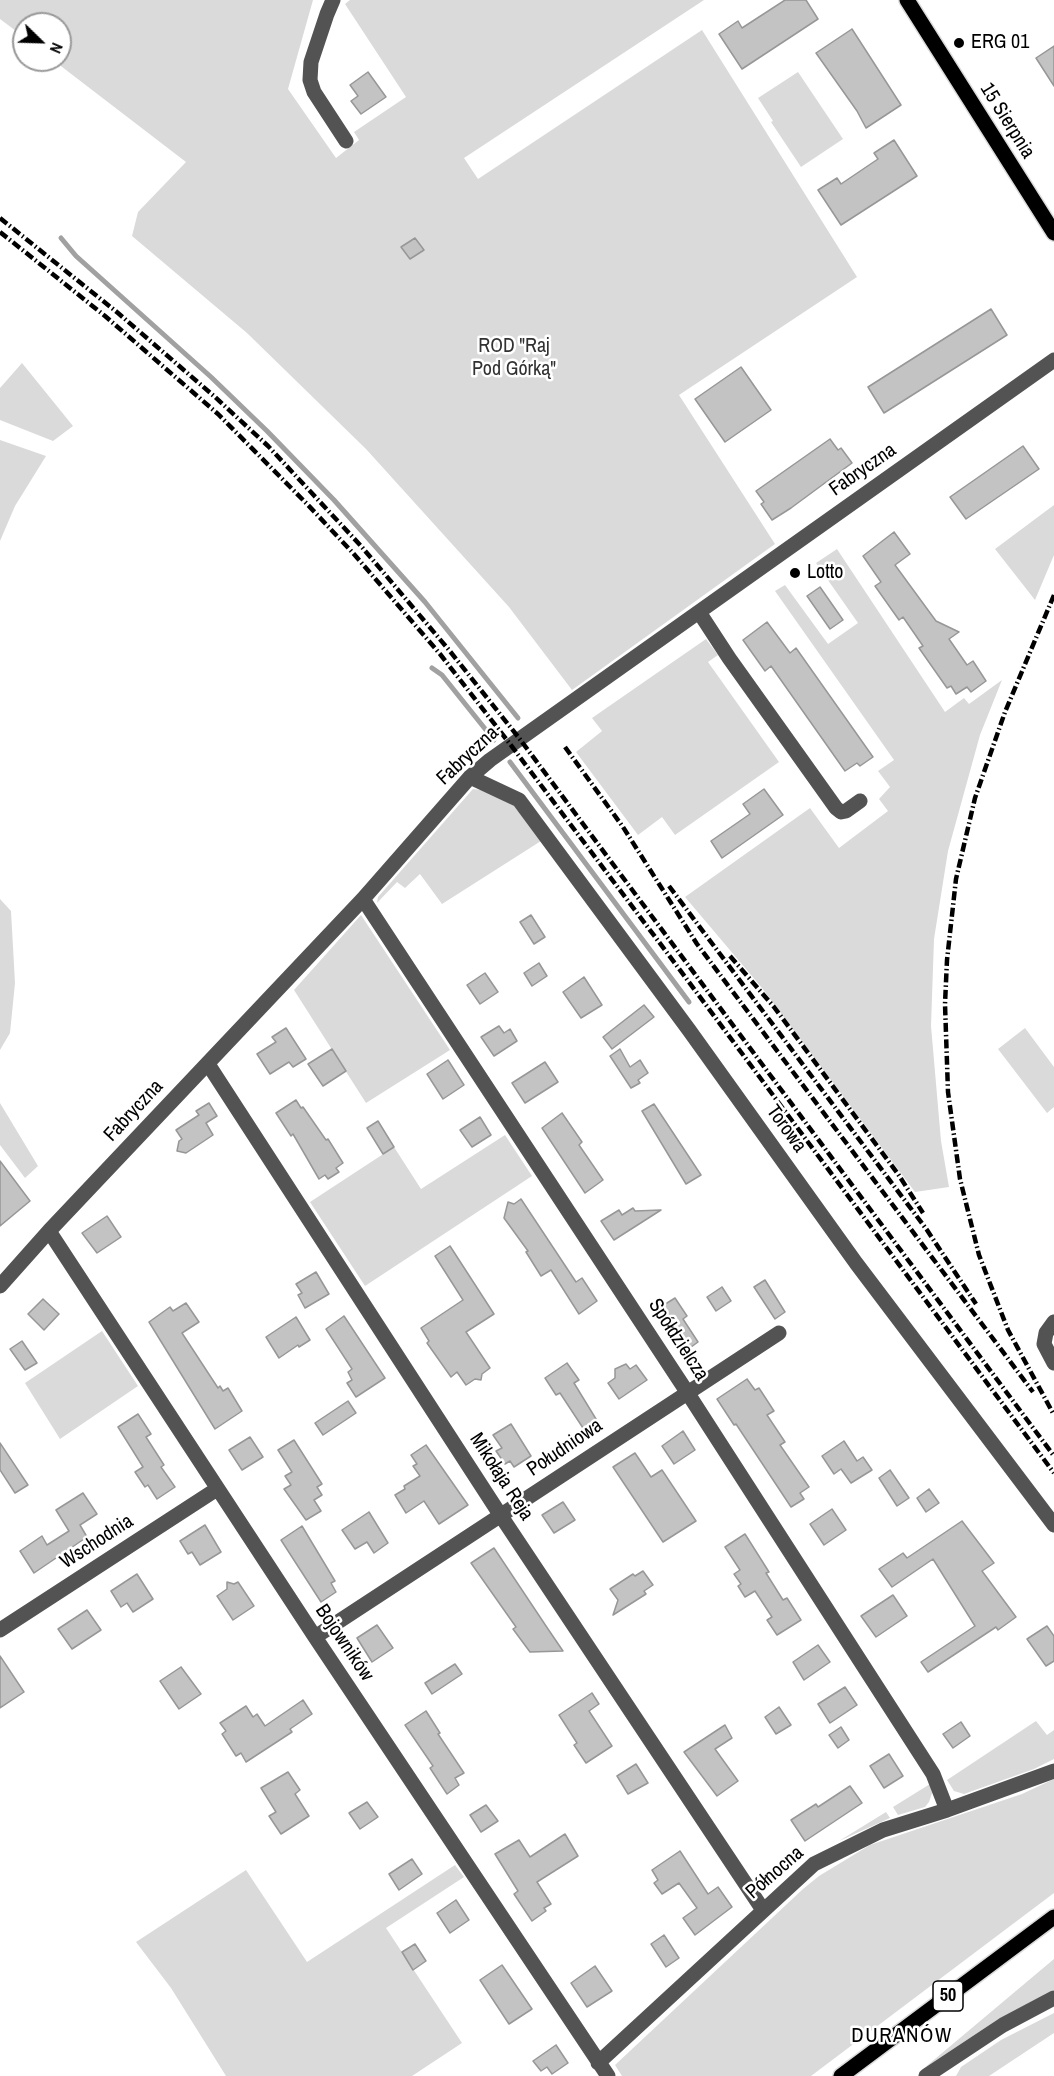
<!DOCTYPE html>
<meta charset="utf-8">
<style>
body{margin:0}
#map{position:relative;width:1054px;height:2076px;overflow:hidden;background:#fff;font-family:"Archivo Narrow",sans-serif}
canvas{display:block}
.north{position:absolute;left:12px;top:12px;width:60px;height:60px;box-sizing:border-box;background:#fff;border:2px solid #999;border-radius:50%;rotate:113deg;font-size:16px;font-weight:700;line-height:24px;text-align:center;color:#000}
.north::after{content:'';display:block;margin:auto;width:21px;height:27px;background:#000;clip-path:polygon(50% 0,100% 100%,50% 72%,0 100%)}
</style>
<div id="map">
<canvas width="1054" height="2076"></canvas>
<div class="north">N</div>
</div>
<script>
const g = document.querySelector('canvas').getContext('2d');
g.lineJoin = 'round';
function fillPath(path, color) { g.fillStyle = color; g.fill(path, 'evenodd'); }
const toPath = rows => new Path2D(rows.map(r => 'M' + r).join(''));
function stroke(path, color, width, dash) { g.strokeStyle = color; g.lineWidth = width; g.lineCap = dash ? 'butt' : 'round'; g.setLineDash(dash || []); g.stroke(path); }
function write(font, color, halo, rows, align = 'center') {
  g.font = font + ' "Archivo Narrow",sans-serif'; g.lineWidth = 5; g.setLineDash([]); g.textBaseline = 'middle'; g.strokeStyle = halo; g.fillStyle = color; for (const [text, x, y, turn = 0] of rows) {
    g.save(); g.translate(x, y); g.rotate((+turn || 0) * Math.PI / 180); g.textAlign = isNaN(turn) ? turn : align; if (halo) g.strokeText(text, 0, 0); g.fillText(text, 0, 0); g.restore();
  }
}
fillPath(toPath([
 [0,0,313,0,288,89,336,158,359,140,354,132,406,97,345,4,350,0,704,0,464,158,478,179,702,30,857,277,679,395,775,544,572,690,509,607,366,449,247,333,132,236,138,212,186,162,53,60,60,60,60,24,24,24,24,37,0,19],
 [798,72,843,139,801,167,771,122,773,121,758,98],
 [22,363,73,426,53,441,0,420,0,388],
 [0,440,46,456,15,506,0,541],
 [1054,505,1054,555,1035,600,995,549],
 [837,549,945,712,964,698,969,704,1002,680,980,735,948,851,934,939,931,1026,941,1141,949,1187,915,1192,762,988,685,897,810,808,839,848,888,811,879,799,890,787,878,771,894,760,775,591,785,585,828,644,858,623,816,563],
 [706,639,718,655,708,662,779,762,675,835,662,817,638,835,576,752,602,731,592,718],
 [473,789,481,790,496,796,518,808,541,841,442,904,420,874,405,888,397,882,377,903,378,897],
 [0,899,11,911,15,983,10,1033,0,1050],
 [361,915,450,1050,366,1103,294,990],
 [1025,1028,1054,1067,1054,1107,1047,1113,998,1049],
 [0,1103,38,1166,25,1178,0,1145],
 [505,1135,532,1176,365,1286,310,1202,394,1147,421,1189],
 [102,1331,138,1386,60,1439,25,1383],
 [1036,1721,1047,1735,1054,1730,1054,1759,1034,1769,964,1794,954,1791,947,1780],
 [1054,1779,1054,1893,811,2076,622,2076,615,2065,803,1889,819,1876,870,1845,1022,1794],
 [930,1784,932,1793,929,1802,925,1807,898,1815,893,1807],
 [886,1812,890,1818,839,1841],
 [455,1865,464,1877,386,1928,462,2043,412,2076,226,2076,171,1988,136,1942,246,1870,307,1962],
 [1054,1959,1054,1990,997,2020,923,2069],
 [1054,2013,1054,2033,989,2076,956,2076,961,2067,1001,2040]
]), '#dadada');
stroke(toPath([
 [61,238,76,256,211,377,267,431,334,500,425,602,518,718],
 [432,668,442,675,494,740],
 [510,762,689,1002]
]), '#a1a1a1', 5);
const building = toPath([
 [785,0,806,0,818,19,742,69,719,34,738,21,742,28,785,0],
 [852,29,901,105,866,128,857,111,816,53,852,29],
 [1054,46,1054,86,1036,58,1054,46],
 [368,72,386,97,361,114,351,101,358,96,350,85,368,72],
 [894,140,917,176,841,225,818,190,837,178,841,184,878,159,874,153,894,140],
 [415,238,424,250,410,259,401,247,415,238],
 [991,309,1007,335,884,413,868,387,991,309],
 [741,367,771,410,725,442,695,399,741,367],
 [830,439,838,450,841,448,852,463,791,508,772,520,761,504,764,502,756,491,830,439],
 [1023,446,1039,469,966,519,950,497,1023,446],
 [894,532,910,554,895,565,936,621,959,632,949,639,967,665,973,661,986,681,971,692,967,687,956,694,951,686,947,688,919,648,923,646,903,617,899,620,875,586,881,582,863,556,894,532],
 [820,587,843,620,830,629,807,596,820,587],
 [767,622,790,653,796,648,873,757,860,766,857,763,845,771,771,666,765,671,743,640,767,622],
 [764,789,783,815,722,858,711,841,750,814,743,804,764,789],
 [531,915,545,937,534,944,520,922,531,915],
 [539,963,547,976,532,986,524,973,539,963],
 [485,973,498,992,480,1004,467,985,485,973],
 [584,977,602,1005,581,1018,563,992,584,977],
 [644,1005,654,1017,612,1049,603,1037,644,1005],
 [499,1026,504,1033,510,1029,517,1041,494,1056,481,1037,499,1026],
 [286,1028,306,1059,293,1067,289,1062,270,1074,257,1054,276,1042,272,1037,286,1028],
 [332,1049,346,1071,323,1086,308,1064,332,1049],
 [620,1049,630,1067,640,1060,648,1073,638,1080,640,1083,631,1088,610,1056,620,1049],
 [448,1060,464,1085,443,1099,427,1074,448,1060],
 [545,1062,558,1082,525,1103,512,1083,545,1062],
 [296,1100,301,1108,303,1107,326,1140,328,1139,343,1163,336,1168,339,1172,328,1179,325,1175,319,1179,293,1134,291,1136,276,1113,296,1100],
 [209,1103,217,1116,206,1123,213,1135,186,1153,177,1151,179,1141,182,1139,176,1130,199,1115,196,1111,209,1103],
 [654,1104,701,1175,686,1184,642,1111,654,1104],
 [562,1113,582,1142,579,1145,603,1180,585,1193,542,1128,562,1113],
 [480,1117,491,1135,472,1147,460,1130,480,1117],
 [378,1121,394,1147,383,1154,367,1128,378,1121],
 [0,1161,30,1201,0,1226,0,1161],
 [521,1199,576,1282,582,1278,597,1301,579,1314,551,1270,541,1276,526,1252,528,1251,504,1218,508,1202,514,1204,521,1199],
 [633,1208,635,1211,661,1210,614,1240,601,1221,619,1210,622,1215,633,1208],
 [107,1216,121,1237,97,1253,82,1233,107,1216],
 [450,1246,494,1314,466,1332,490,1368,482,1374,481,1380,475,1379,466,1385,457,1372,451,1377,427,1343,429,1341,421,1328,463,1300,435,1256,450,1246],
 [316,1272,329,1294,305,1308,298,1295,302,1293,296,1284,316,1272],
 [765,1280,785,1312,775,1319,754,1287,765,1280],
 [722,1287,731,1301,716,1311,707,1297,722,1287],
 [675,1298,687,1316,683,1319,698,1342,687,1350,659,1308,675,1298],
 [43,1299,59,1314,44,1330,28,1314,43,1299],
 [186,1303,199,1322,182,1333,218,1388,220,1386,223,1391,228,1388,242,1411,215,1429,149,1322,170,1307,173,1311,186,1303],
 [344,1316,385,1378,356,1397,347,1383,352,1380,348,1372,352,1369,326,1329,344,1316],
 [296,1317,310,1340,299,1347,298,1345,279,1358,266,1337,296,1317],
 [22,1341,37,1363,25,1370,10,1349,22,1341],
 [567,1363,579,1380,574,1383,596,1419,583,1428,560,1393,556,1395,545,1378,567,1363],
 [626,1364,630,1369,636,1365,647,1380,619,1399,608,1383,615,1378,615,1369,626,1364],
 [747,1379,755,1390,759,1388,774,1411,767,1415,785,1442,780,1445,809,1487,800,1493,804,1499,791,1507,736,1424,734,1425,717,1399,747,1379],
 [348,1401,356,1413,323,1435,315,1423,348,1401],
 [138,1414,151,1434,146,1437,164,1465,161,1467,175,1487,157,1499,148,1485,145,1487,135,1472,143,1467,118,1427,138,1414],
 [511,1424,531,1456,514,1467,510,1461,505,1464,496,1451,502,1448,493,1435,511,1424],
 [683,1431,695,1450,674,1464,662,1446,683,1431],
 [250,1437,263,1457,242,1470,229,1450,250,1437],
 [294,1440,322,1484,317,1487,322,1495,314,1500,321,1511,306,1520,284,1489,291,1485,285,1476,292,1472,278,1450,294,1440],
 [844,1441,857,1461,863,1457,872,1470,851,1483,841,1469,834,1474,822,1456,844,1441],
 [0,1443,28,1485,15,1493,0,1470,0,1443],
 [426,1445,468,1505,439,1524,424,1501,406,1513,395,1495,405,1489,404,1486,420,1476,413,1466,417,1464,411,1455,426,1445],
 [635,1453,651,1477,662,1470,696,1521,663,1542,613,1467,635,1453],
 [890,1470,909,1498,897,1506,879,1478,890,1470],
 [929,1489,939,1503,926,1512,917,1498,929,1489],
 [83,1493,97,1514,80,1525,87,1537,34,1573,20,1551,42,1536,47,1545,69,1531,56,1510,83,1493],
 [563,1502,575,1520,554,1533,542,1515,563,1502],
 [832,1509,846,1530,824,1545,810,1524,832,1509],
 [369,1512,388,1543,374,1553,367,1542,355,1549,342,1530,369,1512],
 [962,1521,994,1563,982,1571,1016,1617,998,1630,996,1627,928,1672,921,1662,975,1626,933,1559,892,1587,879,1569,903,1553,907,1558,962,1521],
 [205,1525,221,1552,200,1565,192,1552,188,1554,180,1541,205,1525],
 [302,1526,335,1581,331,1583,336,1592,321,1602,281,1540,302,1526],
 [745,1534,769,1572,766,1573,783,1600,787,1598,801,1620,777,1635,767,1620,772,1617,755,1591,745,1597,738,1586,741,1584,734,1574,740,1570,725,1547,745,1534],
 [494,1548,548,1629,563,1651,530,1652,513,1629,516,1627,471,1563,494,1548],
 [643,1571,653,1585,644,1591,646,1594,613,1615,618,1600,610,1589,633,1574,635,1576,643,1571],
 [137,1574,153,1599,133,1612,127,1603,121,1607,111,1591,137,1574],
 [227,1582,234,1584,238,1582,254,1606,233,1620,217,1596,227,1589,227,1582],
 [893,1595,907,1616,876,1637,861,1616,893,1595],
 [87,1610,101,1630,72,1649,58,1629,87,1610],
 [377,1625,393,1648,372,1662,357,1638,377,1625],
 [1047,1626,1054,1636,1054,1661,1046,1666,1027,1639,1047,1626],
 [818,1645,830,1662,804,1680,793,1662,818,1645],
 [0,1656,24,1692,0,1708,0,1656],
 [455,1664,462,1674,432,1694,425,1683,455,1664],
 [181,1667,201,1694,179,1709,160,1681,181,1667],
 [845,1687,857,1705,830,1723,818,1704,845,1687],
 [592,1693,599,1704,589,1711,612,1746,586,1763,574,1745,577,1743,559,1715,592,1693],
 [303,1700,312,1714,290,1729,292,1732,246,1762,241,1753,236,1756,222,1734,226,1731,220,1723,246,1706,253,1717,257,1714,265,1726,303,1700],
 [779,1707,791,1725,776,1734,765,1717,779,1707],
 [426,1711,440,1733,438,1734,464,1773,455,1778,459,1785,447,1794,430,1768,433,1766,405,1725,426,1711],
 [961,1722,970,1736,953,1748,943,1734,961,1722],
 [725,1725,732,1738,715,1749,738,1781,717,1796,684,1752,725,1725],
 [841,1727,849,1740,838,1748,829,1735,841,1727],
 [889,1754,903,1776,884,1788,870,1766,889,1754],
 [636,1764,648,1783,628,1794,617,1776,636,1764],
 [288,1772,300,1790,295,1794,309,1816,281,1834,269,1816,276,1812,261,1788,288,1772],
 [850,1786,862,1803,805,1841,791,1820,816,1804,818,1807,850,1786],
 [367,1802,378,1817,360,1829,349,1813,367,1802],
 [486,1805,498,1821,481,1832,470,1815,486,1805],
 [565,1834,578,1856,537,1882,551,1904,544,1908,546,1911,532,1921,514,1894,518,1891,495,1854,519,1840,530,1857,565,1834],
 [680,1851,708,1894,718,1887,732,1907,695,1935,683,1918,697,1908,679,1883,662,1894,654,1883,658,1880,652,1870,680,1851],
 [412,1859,422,1874,399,1890,389,1874,412,1859],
 [456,1900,469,1920,450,1933,437,1913,456,1900],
 [664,1935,679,1958,666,1967,651,1944,664,1935],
 [415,1944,426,1961,413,1970,402,1952,415,1944],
 [502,1965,532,2009,509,2024,480,1980,502,1965],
 [595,1966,612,1991,587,2007,571,1983,595,1966],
 [556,2045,568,2063,552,2074,547,2067,541,2071,533,2061,556,2045]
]);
fillPath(building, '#c3c3c3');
stroke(building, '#979797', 1.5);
const major = toPath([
 [907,0,1054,233],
 [841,2076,1054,1917]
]);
stroke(major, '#dbdbdb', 18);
stroke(toPath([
 [333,0,327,14,311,62,310,80,314,92,346,141],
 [699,612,729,658,836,808,841,812,846,811,860,801],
 [470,777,519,800,689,1030,856,1263,1054,1525],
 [363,899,687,1392,933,1774,947,1810],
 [208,1064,501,1516,763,1910],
 [49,1231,315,1637,608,2076],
 [0,1286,49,1231,363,899,470,777,490,760,1054,360],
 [1054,1322,1046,1333,1044,1344,1054,1363],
 [0,1630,217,1489],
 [315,1637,779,1333],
 [598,2063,814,1864,883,1830,947,1810,1054,1771],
 [926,2076,1003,2025,1054,1998]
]), '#535353', 15);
stroke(major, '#000', 15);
stroke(toPath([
 [0,218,118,313,215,397,268,446,361,546,449,650,519,738,1054,1456],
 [0,232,105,316,218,414,308,505,353,553,440,654,510,744,677,966,1054,1473],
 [1054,595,1005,712,975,798,956,879,947,960,945,1004,948,1092,960,1179,979,1255,1008,1330,1054,1415],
 [565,747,623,827,697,944,1033,1392],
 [669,886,927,1230,976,1304],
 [730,956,774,1007,898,1174,923,1213]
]), '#000', 4.5, [9, 3, 1.5, 3]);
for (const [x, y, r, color] of [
 [959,43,6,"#000"],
 [795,573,6,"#000"]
]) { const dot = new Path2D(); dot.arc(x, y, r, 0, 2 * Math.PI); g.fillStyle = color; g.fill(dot); stroke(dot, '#fff', 2); }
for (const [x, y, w] of [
 [948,1996,30]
]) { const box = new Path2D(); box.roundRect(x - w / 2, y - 15, w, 30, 4.5); g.fillStyle = '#fff'; g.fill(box); stroke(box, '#000', 1.5); }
write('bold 18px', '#000', null, [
 ["50",948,1996]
]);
write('20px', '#000', '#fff', [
 ["ERG 01",971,43],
 ["Lotto",807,573]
], 'left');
write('20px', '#000', '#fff', [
 ["15 Sierpnia",1007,121,58],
 ["Fabryczna",863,470,-35],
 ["Fabryczna",468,756,-43],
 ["Fabryczna",134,1111,-47],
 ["Torowa",786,1129,54],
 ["Spółdzielcza",678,1340,57],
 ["Południowa",565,1448,-34],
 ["Mikołaja Reja",501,1477,57],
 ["Wschodnia",97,1542,-33],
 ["Bojowników",344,1643,56],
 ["Północna",775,1873,-41]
]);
write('20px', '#313131', '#fff', [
 ["ROD \"Raj",514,347],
 ["Pod Górką\"",514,370]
]);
g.letterSpacing = '1.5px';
write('21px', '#000', '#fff', [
 ["DURANÓW",902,2036]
]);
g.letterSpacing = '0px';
</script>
